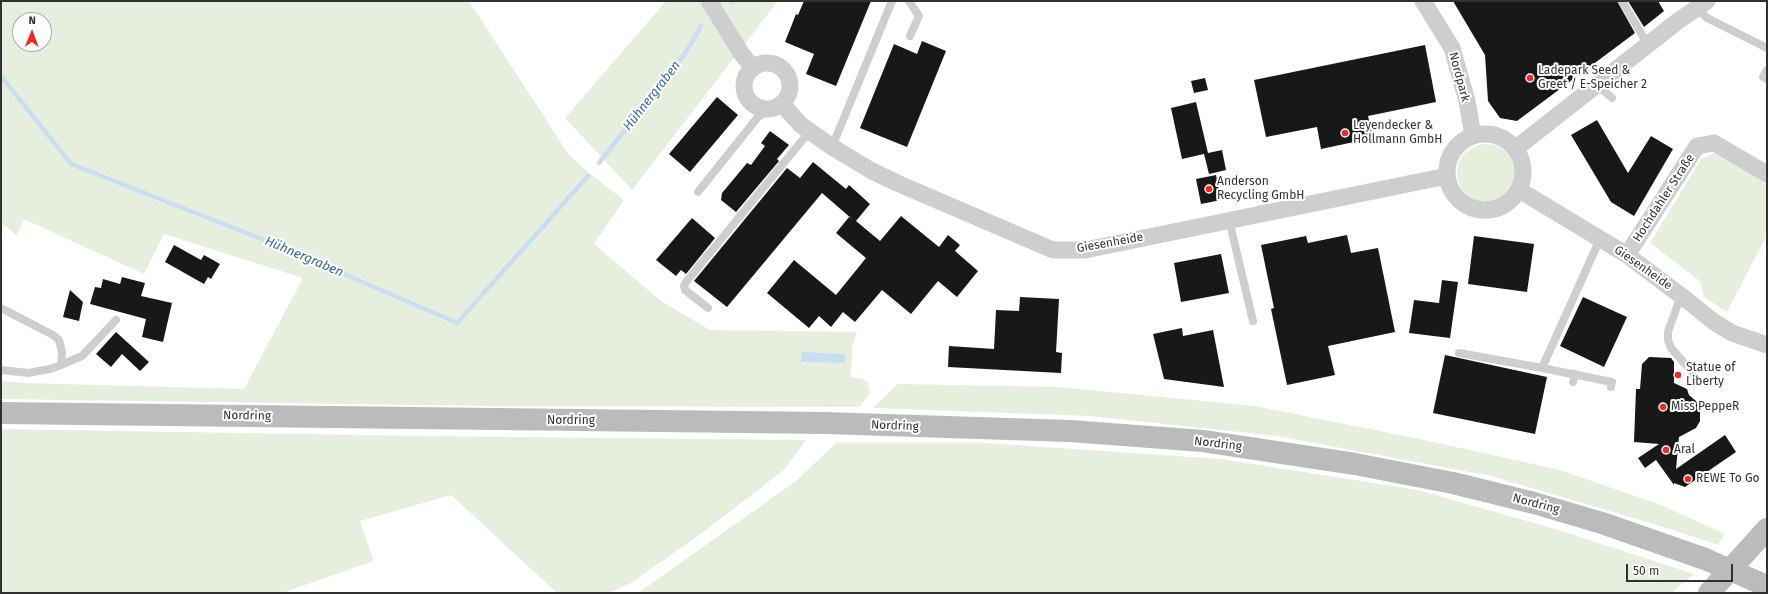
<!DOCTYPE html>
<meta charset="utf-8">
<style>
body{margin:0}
#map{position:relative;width:1768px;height:594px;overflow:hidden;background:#fff;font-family:"Fira Sans",sans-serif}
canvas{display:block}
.frame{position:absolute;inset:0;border:2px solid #313131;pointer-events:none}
.north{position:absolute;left:12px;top:12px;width:40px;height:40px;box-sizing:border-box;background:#fff;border:1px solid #adadad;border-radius:50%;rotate:1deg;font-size:11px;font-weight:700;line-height:16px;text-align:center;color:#313131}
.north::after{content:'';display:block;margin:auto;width:14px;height:18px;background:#f52726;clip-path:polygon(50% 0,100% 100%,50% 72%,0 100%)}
.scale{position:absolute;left:1626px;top:564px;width:107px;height:18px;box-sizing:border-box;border:2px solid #313131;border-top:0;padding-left:5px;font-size:12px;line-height:14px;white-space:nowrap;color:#313131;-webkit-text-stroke:3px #fff;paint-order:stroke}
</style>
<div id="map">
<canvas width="1768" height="594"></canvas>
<div class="frame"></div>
<div class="north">N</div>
<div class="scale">50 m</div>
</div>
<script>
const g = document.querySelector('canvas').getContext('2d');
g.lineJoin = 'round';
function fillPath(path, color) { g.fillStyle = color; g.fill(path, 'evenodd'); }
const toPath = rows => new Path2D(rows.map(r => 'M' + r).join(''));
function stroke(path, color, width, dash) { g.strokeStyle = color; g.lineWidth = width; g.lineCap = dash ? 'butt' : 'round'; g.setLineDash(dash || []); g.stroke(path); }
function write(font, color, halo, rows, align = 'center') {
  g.font = font + ' "Fira Sans",sans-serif'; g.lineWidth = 4; g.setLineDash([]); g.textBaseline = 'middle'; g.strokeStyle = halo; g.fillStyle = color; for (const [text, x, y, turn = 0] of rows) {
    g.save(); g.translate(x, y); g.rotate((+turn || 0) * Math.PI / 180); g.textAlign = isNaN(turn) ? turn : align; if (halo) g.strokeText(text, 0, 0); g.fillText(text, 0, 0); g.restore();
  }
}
fillPath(toPath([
 [1,1,469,1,569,155,588,172,624,200,594,244,661,301,710,330,857,332,852,347,851,378,861,378,868,382,870,393,859,407,840,407,482,406,1,399,1,381,24,383,244,389,303,278,164,234,144,274,24,219,17,236,1,222],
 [20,20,44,20,44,44,20,44],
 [666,1,778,1,632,190,565,118],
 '1457 173a29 29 0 1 1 58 0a29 29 0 1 1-58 0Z',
 [1714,153,1767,183,1767,235,1727,312,1704,297,1701,282,1650,243,1701,159],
 [898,384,1059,387,1255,406,1420,439,1560,470,1661,505,1725,534,1718,545,1667,528,1491,476,1277,436,1090,416,873,408],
 [1,429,420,436,806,440,784,470,702,533,631,583,608,593,557,593,451,495,360,521,374,561,282,593,1,593],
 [836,443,986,443,1221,459,1418,490,1562,531,1694,574,1671,593,638,593,796,481]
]), '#e6efde');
fillPath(toPath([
 [802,352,845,354,845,363,801,362]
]), '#c9def0');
stroke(toPath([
 [731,2,732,1],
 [1,76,71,164,282,247,457,323,588,176],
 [599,163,686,52,701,26]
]), '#c9def0', 4.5);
fillPath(toPath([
 [804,1,871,1,836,86,806,74,814,54,785,42,796,14,798,15],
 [1453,1,1617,1,1635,33,1517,121,1500,118,1488,101,1485,55],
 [1628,1,1658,1,1664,11,1644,27],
 [922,41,946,51,907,147,860,128,894,44,917,54],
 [1425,45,1436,102,1368,116,1373,138,1321,149,1317,127,1266,137,1254,80],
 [1205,78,1208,90,1194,93,1191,81],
 [717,97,738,115,690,172,669,154],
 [1196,102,1208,153,1222,150,1226,170,1209,174,1204,154,1182,159,1171,108],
 [1597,120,1628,173,1651,136,1673,149,1634,216,1611,202,1571,135],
 [770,131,789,145,777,159,779,161,736,212,721,200,722,193,747,163,751,165,765,146,761,143],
 [813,162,846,189,849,185,870,204,856,221,880,241,901,216,939,247,948,235,960,245,955,251,978,271,957,297,938,281,911,314,882,290,855,322,843,312,831,327,819,316,809,328,767,293,794,260,836,295,866,258,836,233,849,217,852,219,822,193,727,307,694,281,787,168,800,178],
 [1216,175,1221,200,1201,204,1196,179],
 [692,218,715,238,686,274,681,270,676,276,656,260],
 [1347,235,1351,253,1378,248,1395,332,1328,346,1335,375,1287,385,1271,309,1274,308,1261,245,1306,236,1308,243],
 [1474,236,1534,244,1527,292,1468,284],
 [174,245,201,260,204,255,220,264,211,279,208,277,204,284,165,262],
 [1221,254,1229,293,1181,302,1174,263],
 [122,277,145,283,141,296,172,303,163,342,142,337,146,319,90,304,95,287,101,288,103,279,120,284],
 [1442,280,1458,282,1450,338,1409,333,1414,300,1439,303],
 [70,290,83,302,79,321,63,317],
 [1020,297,1059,299,1056,352,1062,353,1061,373,948,367,949,346,994,349,996,310,1019,311],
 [1583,297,1627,317,1604,367,1560,346],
 [1182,328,1183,336,1213,330,1224,387,1164,379,1153,334],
 [116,332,149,362,140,371,122,354,111,367,96,354],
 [1445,355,1547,377,1535,434,1433,413],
 [1649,357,1671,358,1674,362,1674,383,1687,389,1689,395,1696,401,1700,412,1700,421,1696,428,1679,437,1676,469,1725,435,1736,452,1685,487,1674,483,1674,485,1656,460,1645,468,1638,458,1659,444,1634,442,1636,389,1640,389,1642,364]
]), '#181818');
stroke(toPath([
 [909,1,919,16,910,36],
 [1622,1,1648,45],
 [1696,8,1707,18,1767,48],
 [1767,70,1763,77,1767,79],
 [1597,85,1612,98],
 [832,147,892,1],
 [698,192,758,117,768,110],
 [1229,220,1253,321],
 [1681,295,1668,332,1668,340,1671,348,1692,372],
 [1,308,53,335,59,340,62,352,61,365,50,369,28,373,1,370],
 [708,308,685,290,684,286,686,282,810,131],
 [1459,353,1542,368,1600,239],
 [61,365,82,356,116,320],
 [1542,368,1612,382,1611,387],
 [1573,382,1575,374]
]), '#cecece', 8);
stroke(toPath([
 [709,1,741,53,753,68],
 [1423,1,1452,48,1467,101,1473,136],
 '744 86a23 23 0 1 1 46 0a23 23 0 1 1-46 0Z',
 [782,104,801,125,832,147,872,171,897,183,1053,250,1085,250,1447,176],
 '1447 172a38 38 0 1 1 76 0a38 38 0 1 1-76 0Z',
 [1515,149,1678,21,1707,1],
 [1519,190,1627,255,1688,301,1714,322,1732,333,1767,345],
 [1627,255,1697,146,1714,143,1767,174]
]), '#cecece', 17);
stroke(toPath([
 [1,413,825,423,1070,431,1203,441,1355,464,1453,483,1534,503,1602,523,1705,559],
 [1753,580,1767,586],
 [1709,593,1767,529]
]), '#bbb', 22);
stroke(toPath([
 [1705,559,1753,580]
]), '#bbb', 22);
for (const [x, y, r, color] of [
 [1530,78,4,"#f52726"],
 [1345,133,4,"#f52726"],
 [1209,189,4,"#f52726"],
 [1678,375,4,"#f52726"],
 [1663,407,4,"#f52726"],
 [1666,450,4,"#f52726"],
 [1688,479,4,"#f52726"]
]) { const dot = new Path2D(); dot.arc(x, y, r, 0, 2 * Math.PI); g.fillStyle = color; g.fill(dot); stroke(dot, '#fff', 1.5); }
write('12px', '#313131', '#fff', [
 ["Ladepark Seed &",1538,71],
 ["Greet / E-Speicher 2",1538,85],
 ["Leyendecker &",1353,126],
 ["Hollmann GmbH",1353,140],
 ["Anderson",1217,182],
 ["Recycling GmbH",1217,196],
 ["Statue of",1686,368],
 ["Liberty",1686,382],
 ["Miss PeppeR",1671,407],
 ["Aral",1674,450],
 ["REWE To Go",1696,479]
], 'left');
write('12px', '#313131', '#fff', [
 ["Nordpark",1459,77,75],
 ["Hochdahler Straße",1664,198,-57],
 ["Giesenheide",1110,243,-10],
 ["Giesenheide",1643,268,35],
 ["Nordring",247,416,1],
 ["Nordring",571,421],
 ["Nordring",895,426,2],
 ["Nordring",1218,444,7],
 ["Nordring",1536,504,15]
]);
write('italic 13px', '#366d9c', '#fff', [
 ["Hühnergraben",652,96,-52],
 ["Hühnergraben",304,257,23]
]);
</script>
